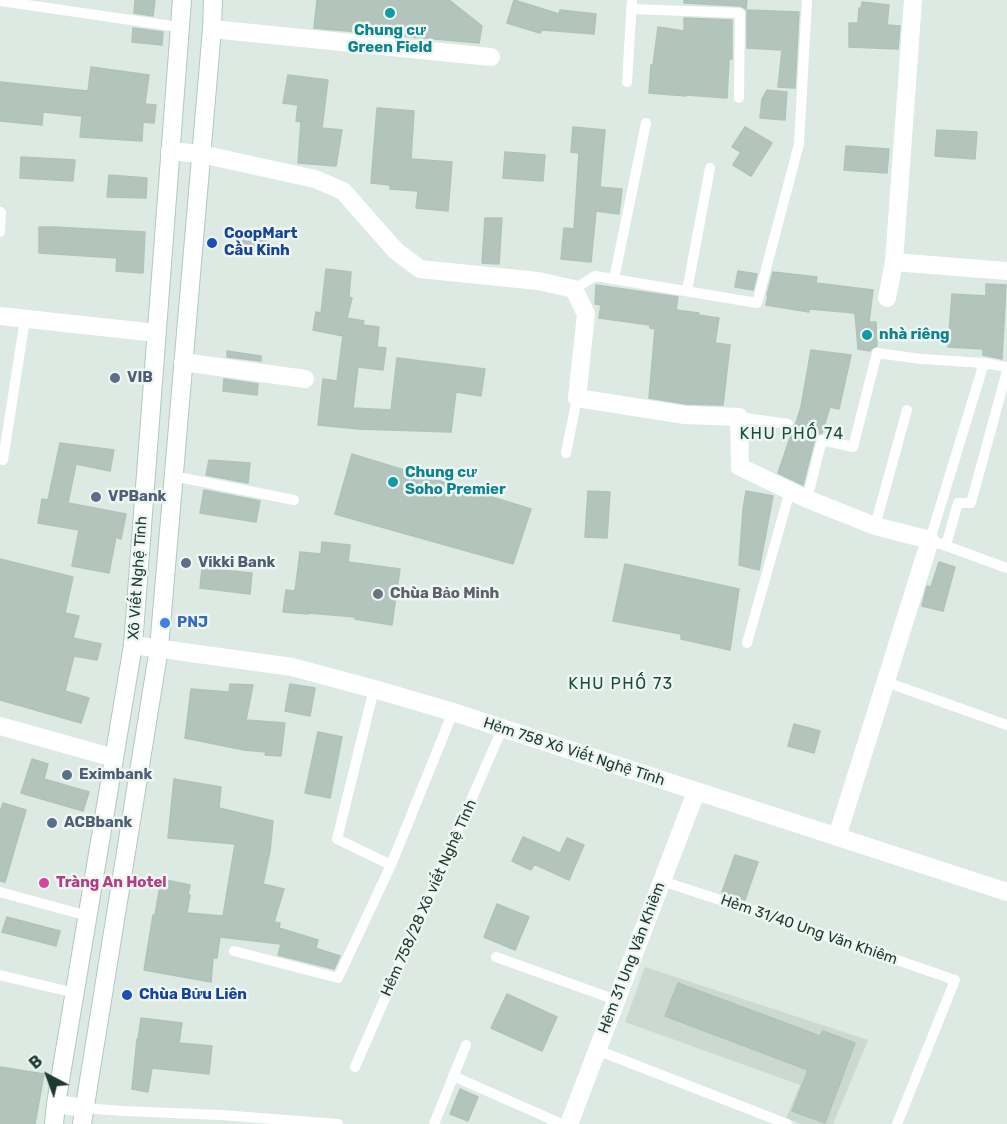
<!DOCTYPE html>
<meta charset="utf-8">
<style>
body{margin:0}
#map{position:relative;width:1007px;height:1124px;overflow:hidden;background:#dde9e3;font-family:Rubik,sans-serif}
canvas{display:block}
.north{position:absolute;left:18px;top:1046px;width:60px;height:60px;-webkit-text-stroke:4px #edf6f1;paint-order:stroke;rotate:319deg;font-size:16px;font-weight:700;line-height:24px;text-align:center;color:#1e3930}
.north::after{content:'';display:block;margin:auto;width:21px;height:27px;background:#1e3930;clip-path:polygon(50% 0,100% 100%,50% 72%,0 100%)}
</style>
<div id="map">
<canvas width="1007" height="1124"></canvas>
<div class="north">B</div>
</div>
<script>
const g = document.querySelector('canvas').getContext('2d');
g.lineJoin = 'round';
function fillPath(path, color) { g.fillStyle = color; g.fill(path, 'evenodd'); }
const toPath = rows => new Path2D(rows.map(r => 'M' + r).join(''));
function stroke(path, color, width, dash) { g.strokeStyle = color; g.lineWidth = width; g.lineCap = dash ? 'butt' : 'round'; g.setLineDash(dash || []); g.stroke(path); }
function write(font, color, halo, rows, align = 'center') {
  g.font = font + ' Rubik,sans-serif'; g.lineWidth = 5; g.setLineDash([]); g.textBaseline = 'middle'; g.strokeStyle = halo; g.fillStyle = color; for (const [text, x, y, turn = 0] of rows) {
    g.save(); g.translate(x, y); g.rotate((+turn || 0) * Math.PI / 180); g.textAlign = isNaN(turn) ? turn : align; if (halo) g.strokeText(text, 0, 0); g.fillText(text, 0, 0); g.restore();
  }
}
fillPath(toPath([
 [645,967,868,1040,833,1124,801,1124,786,1118,800,1085,625,1022]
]), '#cbd9d2');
const building = toPath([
 [135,0,155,0,153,16,134,13,135,0],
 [317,0,449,0,482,26,479,43,314,28,317,0],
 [514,0,559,14,560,10,596,14,594,34,542,30,540,33,507,23,514,0],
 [684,0,747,0,746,9,740,6,684,3,684,0],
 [862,2,889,5,887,25,900,26,898,49,849,47,849,23,858,23,859,8,861,9,862,2],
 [747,10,799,12,795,88,778,87,782,50,747,48,747,10],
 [684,18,732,20,732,59,729,59,727,98,686,95,686,96,649,93,651,65,653,65,658,27,684,31,684,18],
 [133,28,163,32,162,45,132,42,133,28],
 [91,67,149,75,145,104,156,105,154,123,143,122,142,141,80,137,82,116,43,112,42,125,0,121,0,82,88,91,91,67],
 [288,75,328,80,322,128,342,130,336,166,298,163,301,122,296,121,298,105,283,103,288,75],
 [767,90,787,92,785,120,760,118,762,99,767,90],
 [377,108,414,111,411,159,452,162,448,211,416,208,418,191,390,189,390,185,371,183,377,108],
 [573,127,605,130,600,187,622,189,619,214,596,211,591,262,561,259,564,228,574,229,579,153,571,152,573,127],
 [745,127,772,143,751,176,733,165,741,152,732,147,745,127],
 [937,130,977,132,975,159,935,156,937,130],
 [846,146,889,149,887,173,844,170,846,146],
 [505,152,545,155,543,181,503,178,505,152],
 [21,157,75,160,73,181,20,178,21,157],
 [109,175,147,178,146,198,107,197,109,175],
 [485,218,502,218,499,264,482,263,485,218],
 [39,227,54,227,145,232,143,273,116,271,117,258,39,253,39,227],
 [238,237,266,240,264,256,236,253,238,237],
 [326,269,351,272,349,297,352,298,347,318,364,321,363,325,379,327,377,347,386,348,383,370,358,367,353,408,391,410,397,358,485,369,481,396,456,392,451,432,359,429,318,425,323,379,337,381,343,336,313,330,316,312,321,313,326,269],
 [738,271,757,274,753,290,735,287,738,271],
 [773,272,817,277,816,283,873,290,869,322,876,322,877,346,872,348,870,351,858,349,855,313,809,309,809,312,766,305,768,295,767,295,773,272],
 [986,284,1006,285,1002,359,983,355,983,349,948,347,952,294,986,296,986,284],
 [596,285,678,297,676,310,699,313,698,315,719,318,715,343,730,345,723,405,686,404,649,398,655,329,650,328,650,325,599,318,601,305,595,304,596,285],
 [811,350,851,355,839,409,830,407,822,433,817,434,815,438,803,485,778,473,792,432,793,432,801,407,811,350],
 [227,351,261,356,261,361,227,357,227,351],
 [224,379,258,384,257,395,223,391,224,379],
 [60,443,114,450,110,471,76,464,68,503,126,514,121,539,116,537,109,573,72,566,79,530,38,523,42,499,48,500,60,443],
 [352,454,531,509,513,564,335,514,352,454],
 [209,460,250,463,248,483,206,475,209,460],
 [204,490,260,501,256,522,200,513,204,490],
 [588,491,610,492,607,538,585,537,588,491],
 [746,491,773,496,759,570,739,565,743,509,746,491],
 [322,542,350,545,348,562,400,569,392,625,355,619,356,617,308,613,308,614,283,612,286,590,295,591,300,552,321,554,322,542],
 [0,559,73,577,65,613,79,616,73,638,101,644,97,660,74,656,65,691,89,698,81,723,0,700,0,559],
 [939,562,955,567,943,611,922,606,927,586,931,587,939,562],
 [625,564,739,589,730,650,681,639,681,634,613,621,625,564],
 [202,568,252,573,250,594,200,588,202,568],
 [230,684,253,685,246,720,285,723,281,756,265,755,266,752,244,750,185,738,191,689,229,692,230,684],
 [290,684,315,688,310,716,285,711,290,684],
 [794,724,820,731,814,753,788,746,794,724],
 [318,732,342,737,330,798,305,793,318,732],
 [32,759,48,764,44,779,89,792,83,811,21,793,32,759],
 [174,779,221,787,219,808,273,821,270,851,263,884,284,889,274,922,280,923,279,928,318,940,316,948,315,948,340,956,334,969,278,955,281,944,220,937,217,958,213,958,211,982,144,970,153,915,155,915,161,879,190,885,188,895,190,895,187,913,223,916,235,844,168,838,174,779],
 [3,803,26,810,5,882,0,881,0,812,3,803],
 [523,837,560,853,567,838,584,845,569,880,534,864,531,870,512,861,523,837],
 [735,855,758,862,745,900,722,892,735,855],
 [497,904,529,917,515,950,484,937,497,904],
 [7,917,60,931,56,946,2,932,7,917],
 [678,983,820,1036,823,1031,855,1043,825,1123,792,1111,808,1070,665,1016,678,983],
 [507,994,557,1017,542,1051,491,1028,507,994],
 [141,1018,182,1023,179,1043,212,1046,209,1074,152,1068,148,1092,132,1089,137,1039,138,1039,141,1018],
 [0,1067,44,1074,35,1124,0,1124,0,1067],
 [460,1089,478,1097,468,1121,450,1114,460,1089]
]);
fillPath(building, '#b2c4bc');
stroke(building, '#afc3b9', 1.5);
const secondary = toPath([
 [54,1124,56,1104,133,645,182,0],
 [82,1124,159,648,212,29,213,0]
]);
stroke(secondary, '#b0c9be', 20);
stroke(toPath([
 [0,1,179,27],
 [631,9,740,13,739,98],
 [627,82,632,0],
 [0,232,1,212],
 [614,279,646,123],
 [574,289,595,276,757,303,799,144,807,0],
 [687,291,710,168],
 [984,363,930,540,1007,568],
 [739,417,788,424],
 [566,453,577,398],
 [3,460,25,319],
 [173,476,294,500],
 [807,499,822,440,853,447,877,353,921,359,984,363,1007,367],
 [875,526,907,410],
 [946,545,958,503,971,503,1007,371],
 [747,643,790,491],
 [886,682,1007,725],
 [391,865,453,712],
 [662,881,769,916,955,980,897,1124],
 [0,892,88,916],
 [234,951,338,978,391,865,337,839,374,689],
 [496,957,616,1000],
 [0,975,75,993],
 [597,1050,787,1124],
 [355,1067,502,729],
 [453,1076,562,1124],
 [84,1108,123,1111,221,1115,338,1124],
 [434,1124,466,1045]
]), '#fff', 10);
stroke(toPath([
 [212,29,491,57],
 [170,151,201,154,315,179,343,191,396,251,420,269,538,281,574,289,586,314,577,398,685,415,739,417,740,467,807,499,875,526,930,540,837,837],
 [894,262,1007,271],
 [887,298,894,262,913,0],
 [0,316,156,333],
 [183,362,305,379],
 [133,645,292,667,374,689,453,712,1007,892],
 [0,726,114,758],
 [569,1124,696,792]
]), '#fff', 18);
stroke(toPath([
 [56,1104,84,1108]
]), '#fff', 18);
stroke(secondary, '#fff', 18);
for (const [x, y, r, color] of [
 [390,13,6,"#0f9aa8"],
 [212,243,6,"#1a4fb4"],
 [867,335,6,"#0f9aa8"],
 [115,378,6,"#5c6f8a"],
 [393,482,6,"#0f9aa8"],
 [96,497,6,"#5c6f8a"],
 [186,563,6,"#5c6f8a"],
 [378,594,6,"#6b7280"],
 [165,623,6,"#3f7fe0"],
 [67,775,6,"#5c6f8a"],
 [52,823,6,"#5c6f8a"],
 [44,883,6,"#d1479c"],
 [127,995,6,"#1a4fb4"]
]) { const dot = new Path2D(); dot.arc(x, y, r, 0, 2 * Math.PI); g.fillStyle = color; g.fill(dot); stroke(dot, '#edf6f1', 2); }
write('bold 15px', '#0d838f', '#edf6f1', [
 ["Chung cư",390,31,"center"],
 ["Green Field",390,48,"center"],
 ["nhà riêng",879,335],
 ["Chung cư",405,473],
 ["Soho Premier",405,490]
], 'left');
write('bold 15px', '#164399', '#edf6f1', [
 ["CoopMart",224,234],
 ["Cầu Kinh",224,251],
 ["Chùa Bửu Liên",139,995]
], 'left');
write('bold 15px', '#4e5e75', '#edf6f1', [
 ["VIB",127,378],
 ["VPBank",108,497],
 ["Vikki Bank",198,563],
 ["Eximbank",79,775],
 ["ACBbank",64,823]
], 'left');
write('15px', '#1e3930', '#edf6f1', [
 ["Xô Viết Nghệ Tĩnh",138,578,-86],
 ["Hẻm 758 Xô Viết Nghệ Tĩnh",574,752,18],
 ["Hẻm 758/28 Xô viết Nghệ Tĩnh",429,898,-66],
 ["Hẻm 31/40 Ung Văn Khiêm",809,930,19],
 ["Hẻm 31 Ung Văn Khiêm",632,958,-69]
]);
write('bold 15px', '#5b616d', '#edf6f1', [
 ["Chùa Bảo Minh",390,594]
], 'left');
write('bold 15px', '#366cbe', '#edf6f1', [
 ["PNJ",177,623]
], 'left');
write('bold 15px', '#b23c85', '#edf6f1', [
 ["Tràng An Hotel",56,883]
], 'left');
g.letterSpacing = '1.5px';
write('16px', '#1a4b3c', '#edf6f1', [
 ["KHU PHỐ 74",792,434],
 ["KHU PHỐ 73",621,684]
]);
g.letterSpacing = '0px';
</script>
